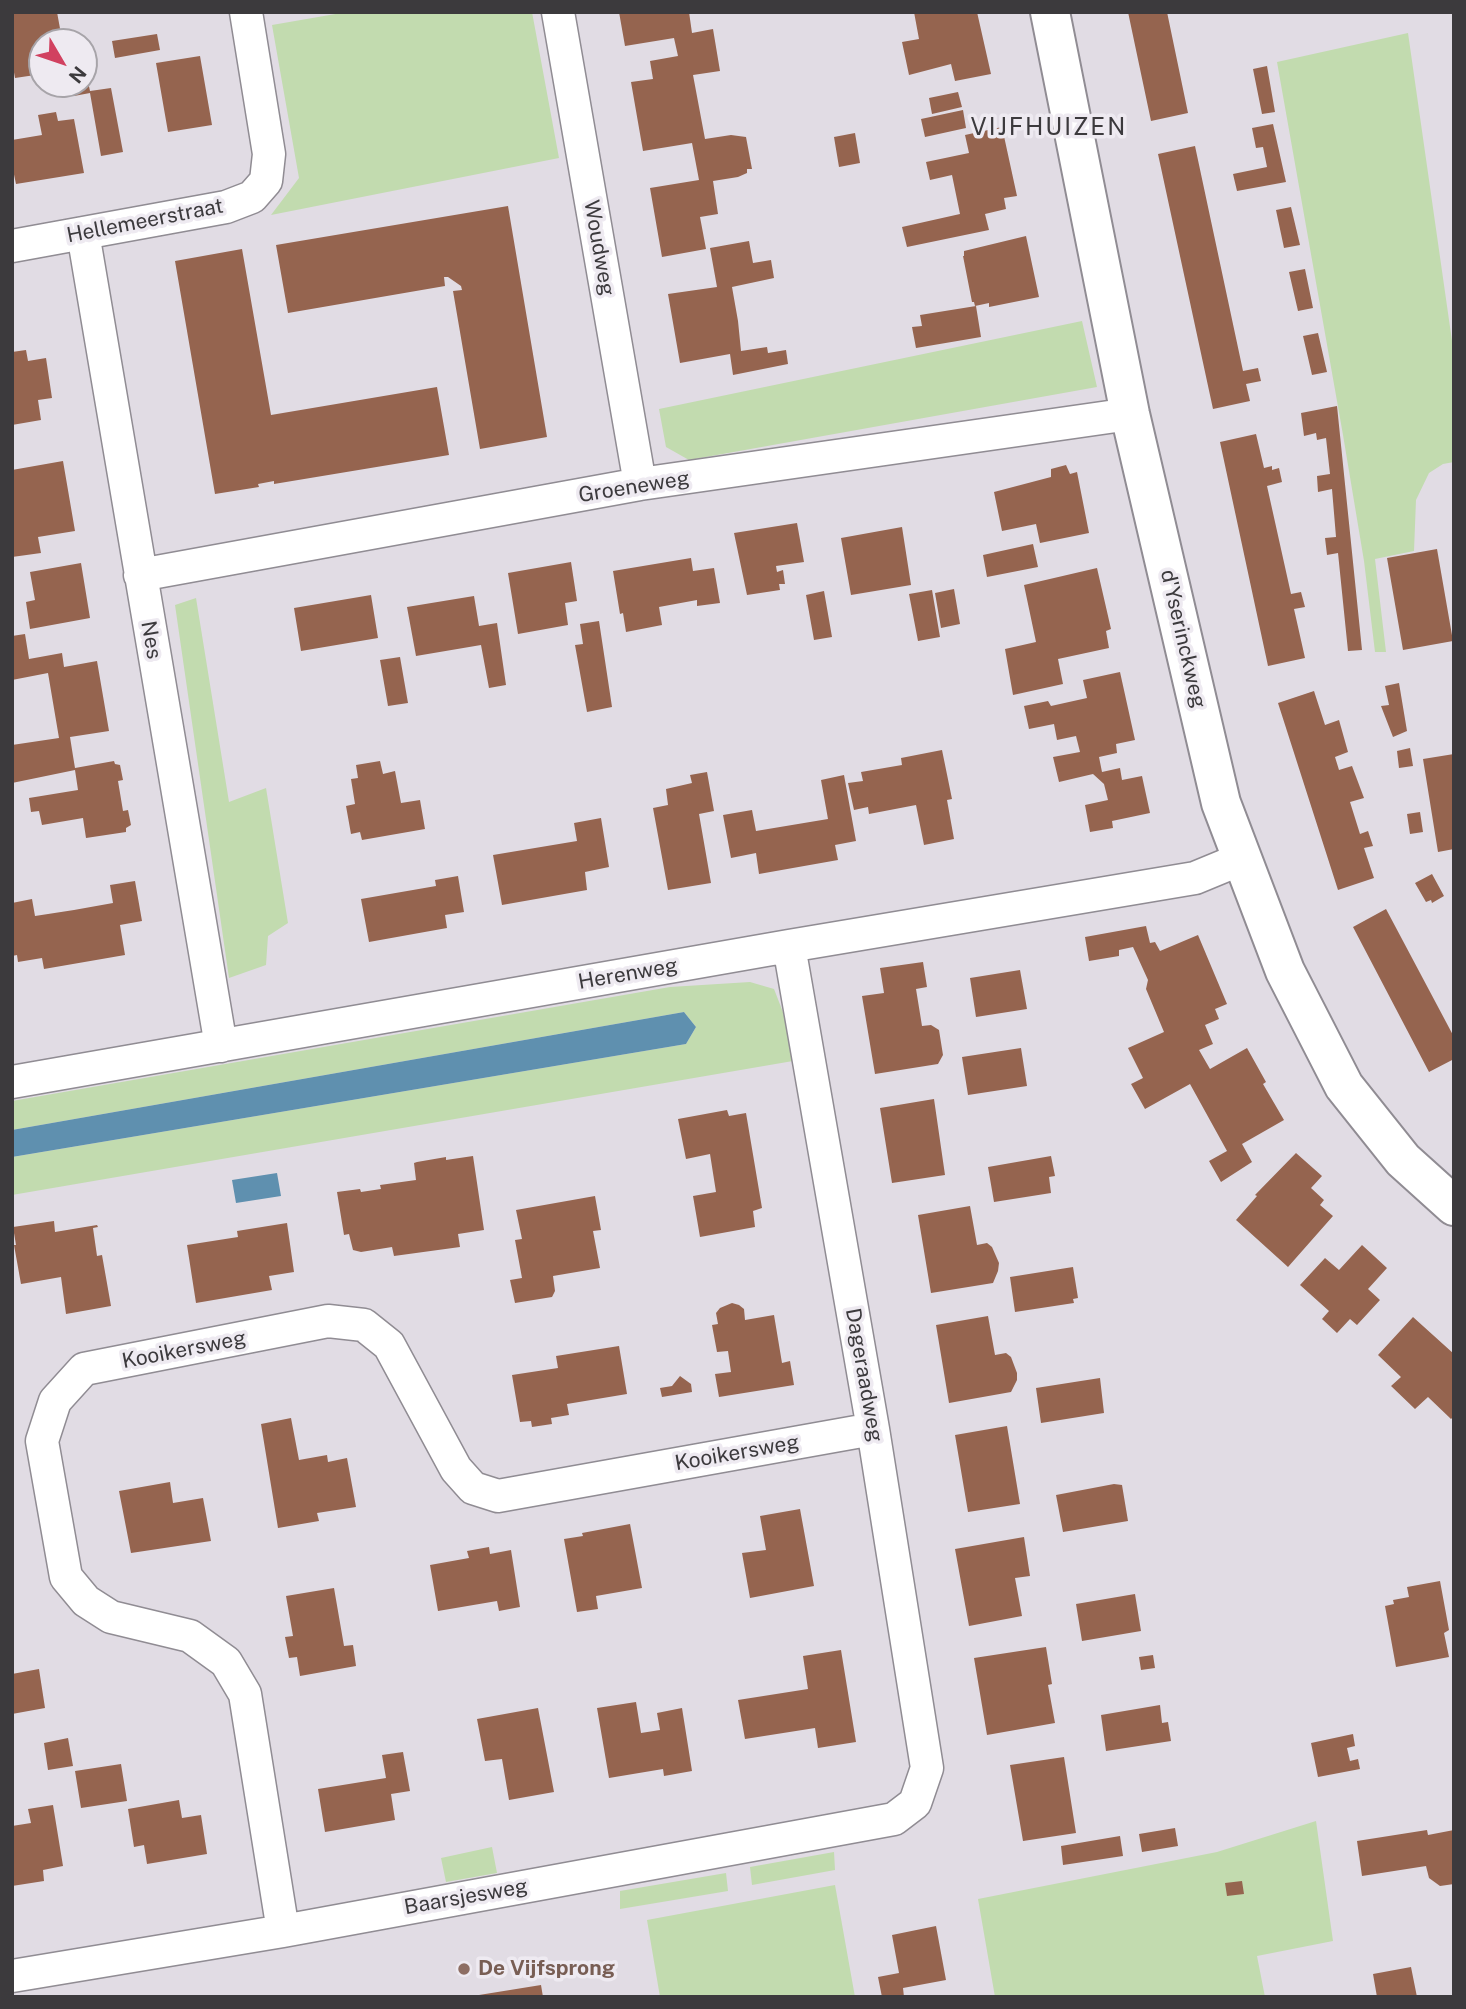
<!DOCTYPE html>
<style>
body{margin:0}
#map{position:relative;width:1466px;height:2009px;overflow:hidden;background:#e1dce4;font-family:"Public Sans",sans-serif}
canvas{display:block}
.frame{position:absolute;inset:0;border:14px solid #3c3a3d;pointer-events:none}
.north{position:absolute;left:28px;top:28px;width:70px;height:70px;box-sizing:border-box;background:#eeeaf1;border:2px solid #a7a4a9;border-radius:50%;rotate:129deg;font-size:19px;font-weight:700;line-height:28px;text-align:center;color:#3c3a3d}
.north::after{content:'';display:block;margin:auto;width:24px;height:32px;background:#d14160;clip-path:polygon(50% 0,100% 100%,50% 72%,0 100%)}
</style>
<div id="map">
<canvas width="1466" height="2009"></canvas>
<div class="frame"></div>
<div class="north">N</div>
</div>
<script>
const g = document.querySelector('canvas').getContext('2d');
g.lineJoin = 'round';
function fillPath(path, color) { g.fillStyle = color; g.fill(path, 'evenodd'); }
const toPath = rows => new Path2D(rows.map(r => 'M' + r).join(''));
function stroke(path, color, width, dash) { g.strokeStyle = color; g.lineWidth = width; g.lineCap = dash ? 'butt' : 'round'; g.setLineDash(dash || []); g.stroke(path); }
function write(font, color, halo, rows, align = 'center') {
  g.font = font + ' "Public Sans",sans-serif'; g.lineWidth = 7; g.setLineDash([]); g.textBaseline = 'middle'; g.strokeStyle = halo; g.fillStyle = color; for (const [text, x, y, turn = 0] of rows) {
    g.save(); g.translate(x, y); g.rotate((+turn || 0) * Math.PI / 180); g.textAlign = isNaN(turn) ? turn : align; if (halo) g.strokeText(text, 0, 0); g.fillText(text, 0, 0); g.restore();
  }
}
fillPath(toPath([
 [347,12,532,12,559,158,271,215,299,178,272,25],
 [1408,33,1454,355,1454,462,1443,464,1429,473,1416,500,1414,551,1375,559,1386,652,1375,652,1364,561,1343,435,1277,62],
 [1082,321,1097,387,689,460,666,447,659,409],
 [196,598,229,802,266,788,288,923,268,936,266,965,229,978,175,605],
 [750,982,774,989,786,1020,793,1061,12,1195,12,1157,686,1044,696,1027,684,1012,12,1130,12,1101,670,987],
 [1316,1821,1333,1941,1257,1956,1265,1997,995,1997,978,1899,1217,1852],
 [492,1847,497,1873,446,1882,441,1858],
 [834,1852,835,1870,752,1885,750,1867],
 [726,1873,728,1891,620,1909,620,1891],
 [835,1885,855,1997,660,1997,647,1920]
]), '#c2dbaf');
fillPath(toPath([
 [684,1012,696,1027,686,1044,12,1157,12,1130],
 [277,1173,281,1196,236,1203,232,1180]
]), '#5f90af');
fillPath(toPath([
 [12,12,57,12,61,34,47,36,47,42,42,42,42,74,15,78,12,61],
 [619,12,689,12,692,33,713,29,720,71,693,75,705,139,731,135,746,137,752,169,747,169,747,173,738,177,713,181,718,214,700,217,706,249,662,257,650,188,699,180,692,143,643,151,631,82,653,79,650,61,678,56,674,38,625,46],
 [914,12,977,12,991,74,955,81,951,64,909,75,902,42,919,39],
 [1128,12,1167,12,1188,113,1151,121],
 [157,34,160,50,115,58,112,41],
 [200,56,212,125,168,132,156,63],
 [84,63,90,91,111,88,123,152,101,156,90,93,74,96,72,84,84,84],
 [1267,66,1275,112,1262,114,1253,69],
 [958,92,962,107,932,114,929,98],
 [963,110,966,128,925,137,921,119],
 [56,112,58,121,74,119,84,173,16,184,12,165,12,140,42,135,38,115],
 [1273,124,1286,182,1237,191,1233,174,1267,167,1263,147,1256,148,1252,128],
 [1002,127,1017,196,1004,198,1006,209,985,214,989,230,907,247,902,227,960,214,952,175,930,180,926,162,969,153,965,135],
 [855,133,860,163,839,167,834,137],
 [1195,146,1243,371,1258,368,1261,381,1246,384,1250,401,1213,409,1158,154],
 [508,206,547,437,480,449,453,291,462,290,461,286,448,277,444,277,445,286,288,313,276,245],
 [1291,207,1300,245,1284,248,1276,210],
 [1026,236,1039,297,989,307,989,303,975,306,974,302,972,302,963,256,964,256,964,251],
 [749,241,753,263,771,260,774,278,732,287,738,321,741,351,767,347,768,353,786,350,788,364,733,375,730,354,680,363,668,294,717,287,710,248],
 [242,249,271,415,437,387,449,455,274,484,274,481,258,484,259,487,215,494,175,261],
 [1305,269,1313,308,1298,311,1289,272],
 [976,306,981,337,916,348,912,327,922,326,920,315],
 [1318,333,1327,372,1312,375,1303,336],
 [26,350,28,361,46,358,52,398,38,400,41,420,12,425,12,352],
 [1337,406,1362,650,1348,651,1338,553,1327,555,1325,538,1336,537,1332,489,1318,492,1317,476,1330,474,1326,438,1317,440,1316,433,1304,436,1301,413],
 [1256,434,1264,468,1272,466,1272,470,1279,468,1282,482,1267,486,1291,594,1301,592,1305,607,1294,609,1305,658,1268,666,1220,442],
 [63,461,75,531,38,537,41,553,12,557,12,470],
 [1066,465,1070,474,1077,472,1089,533,1040,543,1036,524,1002,531,994,492,1051,477,1051,469],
 [797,523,804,562,776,566,777,572,783,570,785,584,779,584,780,590,747,595,734,533],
 [902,527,911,585,851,595,841,538],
 [1033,544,1038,567,987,577,983,555],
 [1437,549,1453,641,1403,650,1387,558],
 [691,558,693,571,714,568,720,603,697,606,697,600,659,607,662,625,626,632,623,613,620,614,613,571],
 [571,562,577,601,565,603,568,625,518,634,508,573],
 [81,563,90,618,30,629,26,602,35,600,30,572],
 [1097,568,1111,629,1106,631,1109,648,1058,659,1063,684,1013,695,1005,649,1036,642,1024,585],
 [954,589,960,624,941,628,935,593],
 [932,590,940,637,918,641,909,594],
 [824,591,832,637,814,640,806,595],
 [371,595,378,638,301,651,294,608],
 [474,596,479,626,497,623,506,685,489,688,481,645,416,656,407,607],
 [599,621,612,707,587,712,575,645,583,644,580,624],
 [25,634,29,659,62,653,64,667,97,661,109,731,70,737,73,756,75,768,114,761,115,764,120,765,123,780,118,781,123,811,128,810,131,825,126,828,126,832,86,838,83,818,42,825,39,811,31,812,29,798,78,790,75,770,12,783,12,745,59,738,48,673,12,680,12,636],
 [400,657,408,703,388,706,380,660],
 [1120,672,1135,740,1116,744,1117,753,1099,757,1102,772,1120,768,1122,780,1142,776,1150,813,1112,821,1113,828,1090,832,1085,805,1108,800,1104,784,1093,774,1059,782,1053,757,1080,752,1076,736,1057,740,1054,724,1029,729,1024,706,1048,701,1051,706,1087,698,1083,680],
 [1399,683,1407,731,1393,737,1381,706,1389,705,1385,686],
 [1314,691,1325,725,1339,720,1348,752,1335,757,1339,770,1352,766,1364,798,1350,802,1360,834,1368,831,1373,846,1364,848,1374,878,1338,890,1278,703],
 [1410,748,1413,766,1399,768,1397,751],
 [942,750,952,799,947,800,954,839,924,845,916,805,869,814,868,807,854,810,848,783,863,781,861,772,902,765,901,758],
 [1454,754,1454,849,1438,852,1423,759],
 [380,761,383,774,395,771,401,803,420,800,425,829,362,840,360,832,351,834,346,806,355,804,351,779,358,778,356,765],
 [707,772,714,811,699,814,711,883,668,890,653,808,668,805,666,789,692,783,690,775],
 [844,775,856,841,835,845,838,860,759,874,756,853,731,858,723,815,752,810,756,831,828,819,821,780],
 [1420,812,1423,832,1410,834,1407,814],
 [601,818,609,867,585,872,587,890,502,905,493,855,577,841,574,823],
 [1432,874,1444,896,1432,903,1431,900,1426,902,1415,883],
 [458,876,464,912,445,915,447,928,369,942,361,899,436,886,435,880],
 [135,881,142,921,120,925,125,955,44,969,42,958,18,962,17,955,12,956,12,903,32,899,35,916,74,910,113,903,110,885],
 [1386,909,1454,1037,1454,1059,1429,1072,1353,927],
 [1146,926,1150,943,1155,942,1160,951,1198,935,1227,1004,1215,1009,1219,1019,1205,1025,1213,1044,1199,1050,1210,1069,1247,1048,1266,1082,1263,1084,1284,1120,1242,1144,1252,1162,1221,1182,1209,1161,1227,1151,1190,1084,1145,1109,1131,1084,1143,1078,1128,1048,1164,1032,1146,989,1148,980,1133,947,1119,950,1119,956,1089,961,1085,937],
 [923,962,927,987,916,989,922,1026,931,1025,939,1030,943,1055,938,1064,875,1074,862,996,884,993,880,968],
 [1020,970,1027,1009,976,1017,970,978],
 [1021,1048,1027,1086,968,1095,962,1057],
 [934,1099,945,1175,892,1183,880,1108],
 [727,1110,729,1116,746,1113,762,1208,753,1211,755,1227,700,1237,693,1196,716,1192,710,1154,686,1159,678,1119],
 [1296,1153,1322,1176,1311,1188,1324,1200,1320,1205,1333,1216,1288,1267,1236,1220,1257,1196,1255,1195],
 [473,1156,484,1230,458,1234,460,1247,394,1256,392,1247,361,1252,353,1250,349,1234,344,1235,337,1192,360,1189,361,1192,381,1189,380,1185,416,1180,414,1163,417,1162,446,1157,446,1160],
 [1051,1156,1055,1176,1049,1177,1051,1193,994,1202,988,1167],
 [595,1196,601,1230,593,1231,600,1268,553,1276,555,1291,552,1297,515,1303,510,1280,522,1278,515,1240,522,1239,516,1210],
 [970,1206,977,1245,987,1243,992,1247,999,1263,998,1271,993,1283,931,1293,918,1215],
 [54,1221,55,1232,97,1225,98,1227,93,1228,97,1256,102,1255,111,1306,66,1314,61,1277,21,1284,14,1245,16,1245,13,1227],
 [287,1223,294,1272,269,1276,272,1290,196,1303,187,1245,238,1237,237,1231],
 [1362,1245,1387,1268,1368,1289,1380,1300,1357,1325,1350,1319,1337,1333,1322,1319,1329,1311,1300,1285,1325,1258,1339,1270],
 [1073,1267,1078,1298,1073,1299,1074,1303,1015,1312,1010,1277],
 [732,1303,739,1305,744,1309,745,1320,774,1315,782,1363,790,1361,794,1385,719,1397,715,1374,731,1372,728,1351,717,1352,712,1325,718,1324,716,1313,720,1308],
 [988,1316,995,1355,1006,1353,1011,1357,1017,1373,1017,1380,1011,1392,949,1403,936,1325],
 [1413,1317,1454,1354,1454,1416,1451,1419,1428,1397,1415,1409,1391,1386,1401,1377,1378,1355],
 [619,1346,627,1394,567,1404,569,1415,551,1418,552,1424,532,1427,531,1421,520,1422,512,1375,558,1368,556,1356],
 [680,1376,691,1384,692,1392,662,1397,660,1388,672,1386],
 [1100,1378,1104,1413,1041,1423,1036,1388],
 [291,1418,299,1460,327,1455,328,1462,347,1458,356,1507,317,1513,319,1521,278,1528,261,1424],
 [1007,1426,1020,1504,968,1512,955,1435],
 [170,1482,173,1503,203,1498,211,1541,131,1553,119,1491],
 [1114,1484,1122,1485,1128,1521,1063,1532,1056,1495],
 [800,1509,814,1586,750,1598,742,1553,766,1550,760,1516],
 [630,1524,642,1588,596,1596,598,1609,577,1612,564,1539,583,1536,582,1533],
 [1024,1537,1030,1576,1015,1578,1022,1616,969,1626,955,1549],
 [489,1547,490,1554,511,1550,520,1607,499,1611,497,1601,438,1611,430,1565,469,1558,467,1551],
 [1440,1581,1449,1630,1444,1633,1449,1657,1396,1667,1385,1606,1394,1604,1393,1600,1409,1597,1407,1587],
 [334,1588,344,1646,353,1645,356,1666,300,1676,297,1657,289,1658,285,1637,293,1636,286,1596],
 [1135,1594,1141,1631,1082,1641,1076,1604],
 [1046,1647,1052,1684,1048,1685,1055,1723,987,1735,974,1658],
 [841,1650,856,1742,818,1748,815,1728,745,1739,738,1700,808,1689,803,1656],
 [1153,1655,1155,1668,1141,1670,1139,1657],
 [39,1669,45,1708,12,1714,12,1674],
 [636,1702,641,1733,660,1730,657,1713,682,1708,692,1771,664,1776,663,1769,609,1778,597,1708],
 [1160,1705,1162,1723,1168,1722,1171,1741,1106,1751,1101,1715],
 [538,1708,554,1792,509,1800,502,1759,485,1761,477,1719],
 [1353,1734,1355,1746,1347,1748,1350,1761,1358,1759,1360,1769,1318,1777,1311,1743],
 [68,1738,73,1766,48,1770,44,1743],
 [403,1752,410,1791,391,1794,395,1820,325,1832,318,1789,386,1778,382,1755],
 [1064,1757,1076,1833,1023,1841,1010,1765],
 [121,1764,127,1801,81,1808,75,1771],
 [179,1800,182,1818,201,1815,207,1854,147,1864,144,1845,134,1847,128,1809],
 [53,1805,63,1866,43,1870,44,1881,12,1886,12,1826,31,1823,28,1809],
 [1175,1828,1178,1846,1142,1852,1139,1834],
 [1427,1830,1428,1835,1454,1830,1454,1884,1440,1886,1429,1878,1426,1866,1362,1876,1357,1841],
 [1120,1836,1123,1856,1063,1865,1061,1846],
 [1242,1881,1244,1894,1227,1896,1225,1883],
 [936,1926,946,1980,903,1988,904,1997,882,1997,878,1977,899,1973,892,1935],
 [1411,1967,1417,1997,1377,1997,1373,1974],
 [541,1985,543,1997,480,1997,479,1995]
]), '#95644f');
const minor = toPath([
 [558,12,640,484],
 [83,233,221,1046],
 [12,246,226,207,252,197,266,181,269,154,246,12],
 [140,575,640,484,1130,414],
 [12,1082,789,946,1195,878,1241,859],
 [283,1931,245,1694,226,1662,190,1636,111,1617,86,1601,66,1577,42,1441,55,1401,84,1369,328,1321,364,1325,389,1345,456,1469,473,1488,498,1496,873,1429],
 [12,1976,283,1931,894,1819,915,1803,927,1768,873,1429,789,946]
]);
const tertiary = toPath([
 [1050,12,1130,414,1221,803,1285,971,1344,1086,1403,1160,1454,1206]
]);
stroke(minor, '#908c93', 35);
stroke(tertiary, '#908c93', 42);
stroke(minor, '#fff', 32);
stroke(tertiary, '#fff', 38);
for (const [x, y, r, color] of [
 [464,1969,7,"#8d6e63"]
]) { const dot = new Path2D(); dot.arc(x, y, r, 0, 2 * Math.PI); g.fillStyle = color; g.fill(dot); stroke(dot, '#eeeaf1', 2.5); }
write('21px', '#3c3a3d', '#eeeaf1', [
 ["Hellemeerstraat",145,221,-11],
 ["Woudweg",599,248,80],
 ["Groeneweg",634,487,-9],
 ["d'Yserinckweg",1183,639,77],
 ["Nes",151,640,80],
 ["Herenweg",628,974,-10],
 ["Kooikersweg",184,1350,-11],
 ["Dageraadweg",864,1375,80],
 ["Kooikersweg",737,1453,-10],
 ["Baarsjesweg",466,1897,-10]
]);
write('bold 21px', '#785e54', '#eeeaf1', [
 ["De Vijfsprong",478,1969]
], 'left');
g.letterSpacing = '2px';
write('24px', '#3c3a3d', '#eeeaf1', [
 ["VIJFHUIZEN",1049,128]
]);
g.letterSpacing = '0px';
</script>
